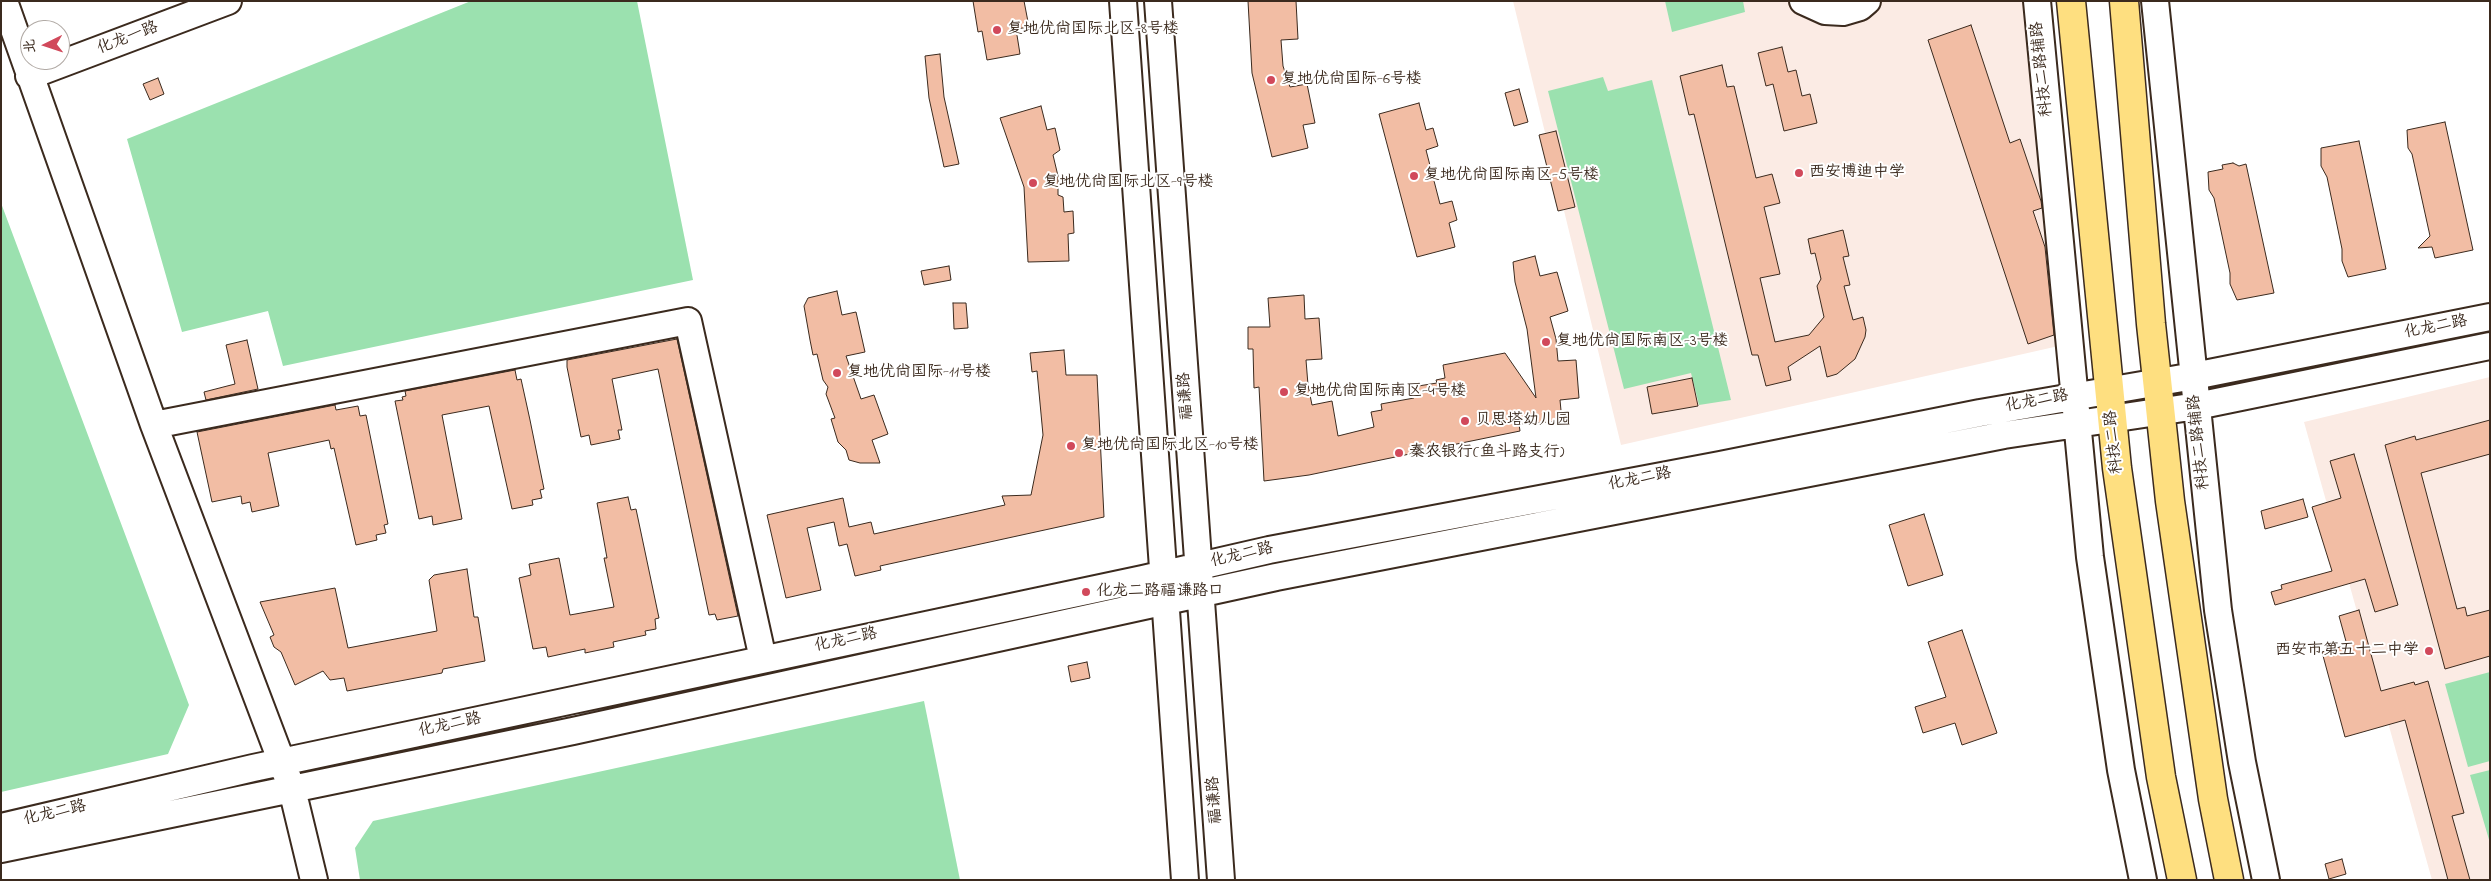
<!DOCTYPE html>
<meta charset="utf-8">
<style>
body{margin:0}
#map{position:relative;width:2491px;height:881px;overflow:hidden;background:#fff;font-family:"Indie Flower","LXGW WenKai TC",sans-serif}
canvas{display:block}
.frame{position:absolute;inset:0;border:2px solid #3b2a1e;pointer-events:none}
.north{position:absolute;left:20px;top:20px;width:50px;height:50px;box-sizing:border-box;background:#fff;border:1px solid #b1aaa5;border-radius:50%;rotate:266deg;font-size:14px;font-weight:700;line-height:20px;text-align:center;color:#3b2a1e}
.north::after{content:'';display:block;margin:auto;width:18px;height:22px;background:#d1495b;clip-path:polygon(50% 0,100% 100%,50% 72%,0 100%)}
</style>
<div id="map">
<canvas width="2491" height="881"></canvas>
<div class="frame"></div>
<div class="north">北</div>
</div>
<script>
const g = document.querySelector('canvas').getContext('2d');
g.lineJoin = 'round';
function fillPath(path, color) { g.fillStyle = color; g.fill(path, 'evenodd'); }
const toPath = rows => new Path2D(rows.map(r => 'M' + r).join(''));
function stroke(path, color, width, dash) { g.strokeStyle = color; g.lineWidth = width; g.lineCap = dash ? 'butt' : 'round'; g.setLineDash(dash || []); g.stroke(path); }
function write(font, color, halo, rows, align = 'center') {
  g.font = font + ' "Indie Flower","LXGW WenKai TC",sans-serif'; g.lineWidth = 4; g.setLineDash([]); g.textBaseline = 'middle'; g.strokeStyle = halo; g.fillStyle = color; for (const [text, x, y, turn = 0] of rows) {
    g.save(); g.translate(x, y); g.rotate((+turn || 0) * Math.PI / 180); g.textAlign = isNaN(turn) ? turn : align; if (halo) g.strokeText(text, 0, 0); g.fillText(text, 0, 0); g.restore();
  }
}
fillPath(toPath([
 [1513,1,2024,1,2063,345,1621,445],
 [2490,377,2490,880,2432,880,2304,422]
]), '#fbebe4');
fillPath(toPath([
 [471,1,637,1,693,280,283,366,268,311,182,332,127,139],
 [1665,1,1743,1,1745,12,1672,32],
 [1603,77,1608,91,1652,80,1731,400,1699,405,1691,373,1624,389,1548,91],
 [1,203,189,705,168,754,1,792],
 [2490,672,2490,761,2468,767,2445,684],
 [924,701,960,880,360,880,355,848,373,821],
 [2490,770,2490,843,2470,775]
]), '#9be1af');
const building = toPath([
 [973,1,1024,1,1029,27,1016,29,1020,54,987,60,982,31,978,32,973,1],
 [1248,1,1296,1,1298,39,1281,40,1283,66,1290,87,1307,84,1315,123,1303,125,1308,148,1272,157,1252,73,1248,1],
 [1971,25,2010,143,2020,139,2041,201,2042,208,2033,211,2045,247,2054,335,2028,344,1928,40,1971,25],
 [1782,47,1788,72,1796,70,1802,96,1810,94,1817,123,1784,131,1773,84,1766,86,1758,53,1782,47],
 [940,54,944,97,959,164,944,167,929,98,925,56,940,54],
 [1722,65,1727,87,1734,86,1756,178,1772,174,1780,203,1764,207,1780,274,1760,278,1775,342,1809,335,1824,317,1817,286,1821,279,1815,253,1811,254,1808,239,1843,230,1849,256,1843,257,1850,285,1844,286,1853,320,1863,317,1866,330,1865,337,1855,359,1837,374,1827,377,1820,346,1788,367,1791,380,1766,386,1758,355,1752,355,1694,114,1689,115,1680,76,1722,65],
 [158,78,164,94,150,100,143,84,158,78],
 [1519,89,1528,122,1514,126,1505,93,1519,89],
 [1419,103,1426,130,1433,128,1438,146,1426,150,1440,204,1452,201,1457,220,1449,223,1455,247,1417,257,1379,114,1419,103],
 [1041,106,1047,130,1055,128,1060,150,1053,155,1058,176,1058,195,1063,197,1064,212,1073,211,1074,233,1068,234,1069,261,1028,262,1024,187,1000,118,1041,106],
 [2445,122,2473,250,2435,258,2432,247,2418,248,2430,236,2412,154,2408,148,2407,130,2445,122],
 [1556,131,1575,207,1558,211,1539,135,1556,131],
 [2359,141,2386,269,2348,277,2342,261,2342,249,2327,177,2321,166,2321,148,2359,141],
 [2233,163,2239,166,2246,164,2274,293,2237,300,2230,284,2230,273,2214,198,2209,190,2208,172,2223,169,2222,165,2233,163],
 [1535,256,1540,276,1557,272,1568,311,1550,317,1556,339,1558,361,1576,360,1579,398,1560,400,1562,421,1519,424,1520,431,1447,446,1448,450,1425,454,1424,451,1309,475,1264,481,1259,387,1254,388,1253,349,1248,349,1248,327,1270,327,1268,298,1304,295,1305,319,1319,318,1322,359,1306,360,1308,385,1312,405,1332,401,1338,436,1374,427,1371,412,1382,410,1381,404,1414,398,1412,387,1437,383,1436,380,1445,378,1443,365,1505,353,1536,398,1527,329,1515,282,1513,262,1535,256],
 [949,266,951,280,924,285,921,271,949,266],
 [837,291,842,315,856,312,865,352,846,356,861,399,874,395,888,434,872,440,880,463,860,463,849,460,846,450,838,442,831,419,835,418,826,394,828,387,823,380,817,354,813,355,810,340,804,306,808,298,837,291],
 [953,303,966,303,968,328,954,329,953,303],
 [677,339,738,616,717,620,715,614,709,615,658,369,612,379,622,430,618,430,620,439,591,445,589,435,581,437,567,367,567,360,677,339],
 [247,340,258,389,206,400,204,392,235,384,226,345,247,340],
 [1064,350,1066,375,1097,375,1104,517,880,566,881,570,855,576,847,544,839,546,834,522,807,528,821,590,786,598,767,515,843,498,849,527,871,522,874,534,1005,505,1002,496,1031,495,1043,435,1037,371,1032,372,1030,353,1064,350],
 [515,370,517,380,521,379,530,420,544,489,540,490,542,498,532,500,533,505,512,509,489,406,442,415,462,519,433,525,432,516,419,519,395,401,403,400,402,397,406,396,405,391,515,370],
 [1692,378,1698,406,1652,414,1647,387,1692,378],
 [335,405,336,410,358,406,360,416,366,415,388,524,384,525,386,533,376,535,377,540,356,545,334,448,331,449,329,440,268,453,279,506,252,512,250,502,242,504,241,496,212,502,197,432,335,405],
 [2490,420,2490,454,2421,473,2457,609,2465,607,2467,616,2490,610,2490,656,2445,669,2385,445,2415,436,2416,440,2490,420],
 [2354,454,2398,605,2375,612,2365,579,2275,605,2271,592,2282,589,2281,585,2332,571,2312,507,2341,498,2330,461,2354,454],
 [628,497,631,510,636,509,659,618,655,619,656,629,645,631,646,635,613,642,614,647,585,653,585,649,548,657,546,647,533,649,519,578,531,575,529,564,559,558,570,615,614,607,604,558,607,558,597,503,628,497],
 [2303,499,2308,517,2265,529,2261,511,2303,499],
 [1924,514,1943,575,1908,586,1889,525,1924,514],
 [467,569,474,617,478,617,485,661,443,669,442,673,347,691,344,678,330,680,323,671,295,685,281,652,274,647,270,637,274,635,260,602,335,588,348,648,437,631,429,580,434,575,467,569],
 [2359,610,2381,691,2414,682,2415,685,2428,681,2464,813,2452,816,2470,880,2448,880,2405,720,2345,737,2322,652,2347,645,2339,616,2359,610],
 [1962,630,1997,733,1962,745,1955,723,1923,733,1915,707,1946,697,1928,642,1962,630],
 [1087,662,1090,678,1071,682,1068,666,1087,662],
 [2342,859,2346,874,2329,879,2325,864,2342,859]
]);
fillPath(building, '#f2bda4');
stroke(building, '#3b2a1e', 1);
const minor = toPath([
 [4,1,154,425,292,789,314,880],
 [1123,1,1185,880],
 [1158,1,1221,880],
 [1803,1,1825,11,1843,12,1860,7,1867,1],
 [2037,1,2090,557,2121,770,2143,880],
 [2155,1,2218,610,2242,762,2266,880],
 [29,76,228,1],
 [154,425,688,321,763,659],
 [1,827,253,768,1143,579,1269,550,1720,465,1980,413,2194,376,2490,317],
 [1,849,573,731,1276,577,2004,435,2197,406,2490,346]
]);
const major = toPath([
 [2071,1,2117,468,2161,777,2182,880],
 [2124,1,2151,324,2170,501,2213,799,2229,880]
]);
stroke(minor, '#3b2a1e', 30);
stroke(major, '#3b2a1e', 31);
stroke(minor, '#fff', 26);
stroke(major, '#fedf80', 28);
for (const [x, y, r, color] of [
 [997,30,5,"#d1495b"],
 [1271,80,5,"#d1495b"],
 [1799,173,5,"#d1495b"],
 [1414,176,5,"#d1495b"],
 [1033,183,5,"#d1495b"],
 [1546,342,5,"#d1495b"],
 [837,373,5,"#d1495b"],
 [1284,392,5,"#d1495b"],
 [1465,421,5,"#d1495b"],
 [1071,446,5,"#d1495b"],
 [1399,453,5,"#d1495b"],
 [1086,592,5,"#d1495b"],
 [2429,651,5,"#d1495b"]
]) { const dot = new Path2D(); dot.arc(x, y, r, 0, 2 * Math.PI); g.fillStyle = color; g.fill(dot); stroke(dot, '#fff', 2); }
write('16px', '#3b2a1e', '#fff', [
 ["复地优尚国际北区-8号楼",1007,30],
 ["复地优尚国际-6号楼",1281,80],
 ["西安博迪中学",1809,173],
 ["复地优尚国际南区-5号楼",1424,176],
 ["复地优尚国际北区-9号楼",1043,183],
 ["复地优尚国际南区-3号楼",1556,342],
 ["复地优尚国际-11号楼",847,373],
 ["复地优尚国际南区-4号楼",1294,392],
 ["贝思塔幼儿园",1475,421],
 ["复地优尚国际北区-10号楼",1081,446],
 ["秦农银行(鱼斗路支行)",1409,453],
 ["化龙二路福谦路口",1096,592],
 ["西安市第五十二中学",2419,651,"right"]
], 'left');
write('16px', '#3b2a1e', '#fff', [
 ["化龙一路",128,39,-21],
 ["科技二路辅路",2043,69,-96],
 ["化龙二路",2436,328,-11],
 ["福谦路",1187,396,-94],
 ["化龙二路",2037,402,-10],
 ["科技二路",2115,442,-96],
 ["科技二路辅路",2200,442,-96],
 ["化龙二路",1640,480,-11],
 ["化龙二路",1242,556,-13],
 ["化龙二路",846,641,-12],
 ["化龙二路",450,726,-12],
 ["福谦路",1216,800,-94],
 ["化龙二路",55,814,-13]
]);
</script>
